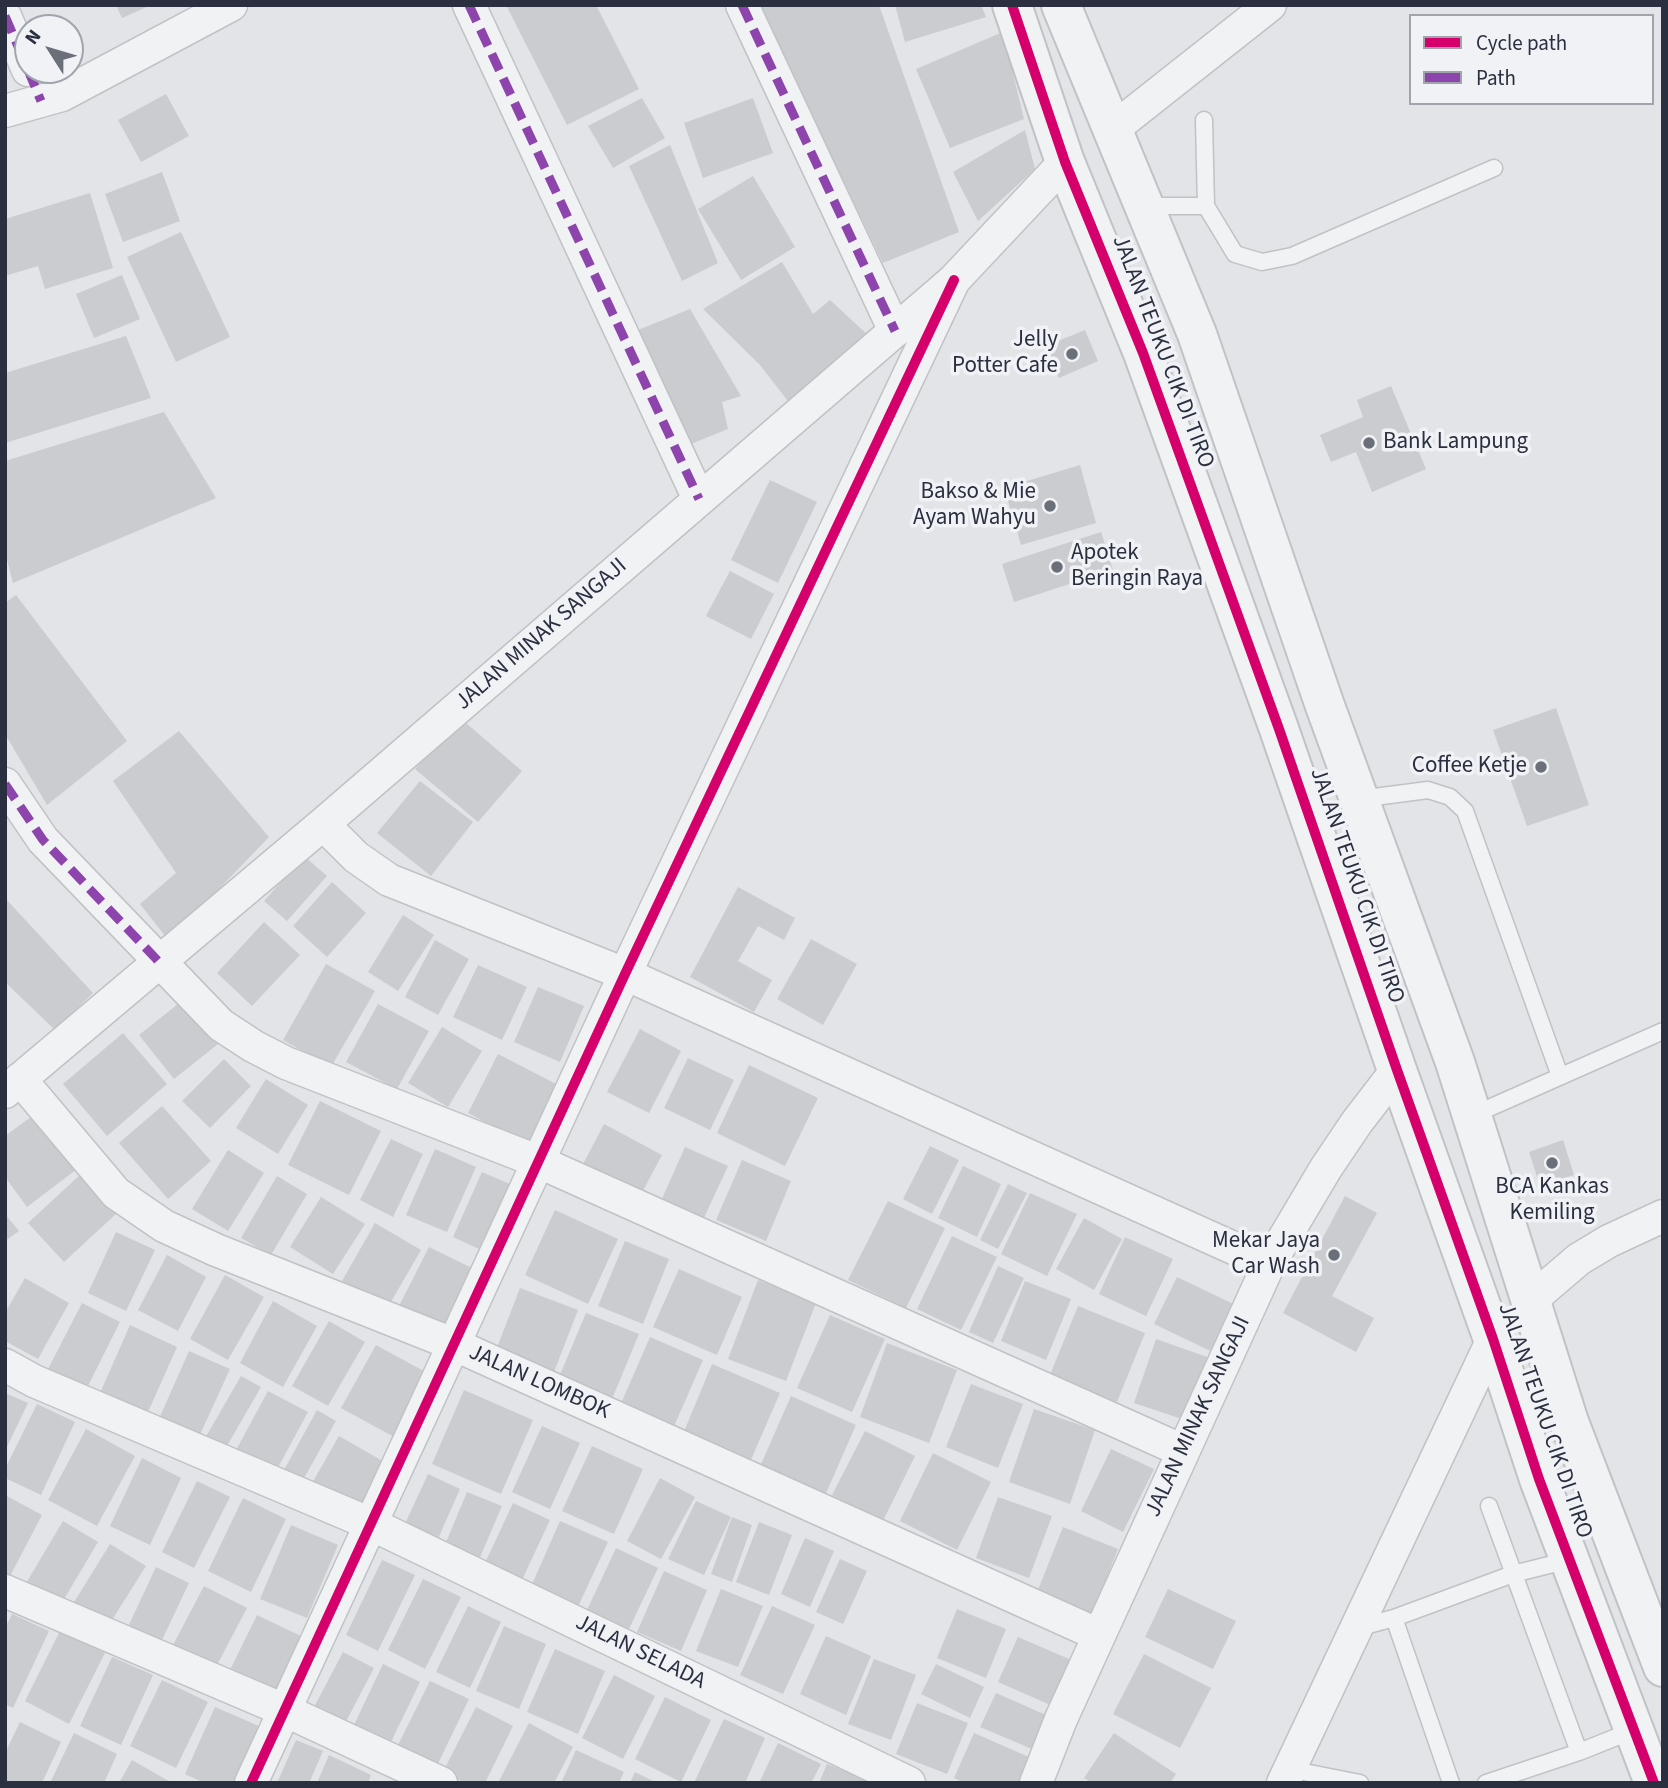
<!DOCTYPE html>
<style>
body{margin:0}
#map{position:relative;width:1668px;height:1788px;overflow:hidden;background:#e2e4e7;font-family:"Source Sans 3",sans-serif}
canvas{display:block}
.frame{position:absolute;inset:0;border:7px solid #2a303f;pointer-events:none}
.legend{position:absolute;left:1409px;top:14px;width:245px;height:91px;box-sizing:border-box;background:#f0f2f6;border:2px solid #a1a4ad;margin:0;padding:9px 12px;list-style:none;font-size:21px;color:#2a303f}
.legend li{display:flex;align-items:center;gap:14px;height:35px}
.legend b{width:35px;border:2px solid #a1a4ad}
.north{position:absolute;left:14px;top:14px;width:70px;height:70px;box-sizing:border-box;background:#f0f2f6;border:2px solid #a1a4ad;border-radius:50%;rotate:307deg;font-size:19px;font-weight:700;line-height:28px;text-align:center;color:#2a303f}
.north::after{content:'';display:block;margin:auto;width:24px;height:32px;background:#6a6f7a;clip-path:polygon(50% 0,100% 100%,50% 72%,0 100%)}
</style>
<div id="map">
<canvas width="1668" height="1788"></canvas>
<div class="frame"></div>
<ul class="legend">
<li><b style="height:9px;background:#d6006c"></b>Cycle path</li>
<li><b style="height:9px;background:#8e44ad"></b>Path</li>
</ul>
<div class="north">N</div>
</div>
<script>
const g = document.querySelector('canvas').getContext('2d');
g.lineJoin = 'round';
function fillPath(path, color) { g.fillStyle = color; g.fill(path, 'evenodd'); }
const toPath = rows => new Path2D(rows.map(r => 'M' + r).join(''));
function stroke(path, color, width, dash) { g.strokeStyle = color; g.lineWidth = width; g.lineCap = dash ? 'butt' : 'round'; g.setLineDash(dash || []); g.stroke(path); }
function write(font, color, halo, rows, align = 'center') {
  g.font = font + ' "Source Sans 3",sans-serif'; g.lineWidth = 7; g.setLineDash([]); g.textBaseline = 'middle'; g.strokeStyle = halo; g.fillStyle = color; for (const [text, x, y, turn = 0] of rows) {
    g.save(); g.translate(x, y); g.rotate((+turn || 0) * Math.PI / 180); g.textAlign = isNaN(turn) ? turn : align; if (halo) g.strokeText(text, 0, 0); g.fillText(text, 0, 0); g.restore();
  }
}
fillPath(toPath([
 [116,5,151,5,122,18],
 [506,5,596,5,639,89,567,125],
 [759,5,879,5,959,232,883,263],
 [895,5,981,5,986,17,905,42],
 [1003,32,1024,119,950,148,916,69],
 [166,94,189,136,141,162,118,120],
 [642,98,665,138,613,168,588,126],
 [753,98,773,153,703,178,684,123],
 [1025,130,1035,169,978,221,953,172],
 [670,145,718,263,682,281,629,166],
 [162,172,180,221,123,242,105,194],
 [753,176,795,247,741,280,698,209],
 [90,193,113,268,45,289,38,266,5,276,5,219],
 [181,232,230,337,176,362,127,257],
 [782,262,813,314,830,300,870,337,791,405,760,365,703,309],
 [122,275,140,319,94,338,76,294],
 [690,309,741,396,722,402,728,429,686,446,633,332],
 [1085,330,1098,361,1059,378,1046,346],
 [126,336,151,398,5,443,5,373],
 [1391,386,1426,469,1372,492,1356,452,1331,462,1320,435,1363,417,1357,400],
 [164,412,216,498,13,583,5,552,5,461],
 [1080,465,1096,523,1021,545,1004,488],
 [770,480,817,502,778,583,731,560],
 [1101,532,1113,570,1014,602,1002,564],
 [730,571,774,594,751,639,706,616],
 [16,595,127,741,47,805,5,734,5,603],
 [1556,708,1589,805,1527,826,1493,730],
 [459,717,522,771,478,822,415,769],
 [179,731,269,837,169,941,140,904,176,873,113,781],
 [420,781,473,822,431,876,377,833],
 [304,856,327,876,287,921,264,901],
 [332,882,366,913,327,957,293,926],
 [738,887,795,918,784,940,758,926,738,961,772,980,754,1012,690,977],
 [5,898,93,993,55,1030,5,982],
 [403,915,434,935,398,991,368,972],
 [264,922,300,955,252,1006,217,973],
 [811,939,857,964,823,1025,777,999],
 [435,940,469,959,438,1015,405,997],
 [326,964,375,991,331,1067,283,1040],
 [478,965,527,987,502,1040,453,1017],
 [538,987,584,1006,560,1062,514,1042],
 [183,1000,218,1044,174,1079,139,1035],
 [378,1004,429,1031,397,1089,346,1062],
 [442,1027,482,1051,448,1107,408,1083],
 [640,1029,681,1051,649,1113,607,1092],
 [123,1033,167,1084,107,1136,63,1084],
 [498,1054,562,1087,531,1146,468,1113],
 [688,1058,734,1080,710,1130,664,1108],
 [224,1059,251,1086,210,1128,182,1101],
 [749,1065,818,1098,785,1166,717,1133],
 [266,1079,308,1105,278,1154,236,1128],
 [320,1101,381,1131,349,1195,288,1165],
 [162,1106,211,1161,168,1199,119,1143],
 [35,1114,77,1169,27,1207,5,1177,5,1136],
 [604,1124,662,1155,639,1198,581,1168],
 [391,1139,423,1154,393,1217,360,1200],
 [1563,1140,1574,1175,1540,1186,1529,1152],
 [930,1146,959,1160,932,1214,903,1199],
 [685,1147,728,1166,703,1220,661,1201],
 [435,1149,476,1167,447,1232,406,1215],
 [228,1150,264,1173,228,1231,192,1209],
 [742,1160,791,1181,766,1241,716,1220],
 [963,1166,1001,1184,977,1237,938,1218],
 [482,1172,519,1188,490,1254,453,1237],
 [81,1174,117,1213,64,1262,28,1223],
 [277,1176,307,1194,271,1255,241,1238],
 [1008,1184,1027,1193,998,1249,980,1240],
 [1030,1193,1077,1214,1047,1276,1001,1254],
 [1345,1196,1377,1213,1332,1296,1374,1318,1356,1352,1283,1313],
 [321,1197,365,1224,333,1274,290,1247],
 [888,1201,945,1228,906,1308,848,1280],
 [555,1210,618,1239,588,1304,525,1275],
 [5,1214,19,1231,5,1241],
 [1084,1218,1122,1239,1094,1290,1056,1269],
 [375,1223,421,1250,388,1307,342,1281],
 [116,1232,155,1250,126,1311,88,1293],
 [952,1236,997,1257,961,1330,917,1309],
 [1125,1237,1173,1259,1146,1316,1099,1294],
 [625,1241,669,1259,643,1324,598,1306],
 [429,1247,478,1271,446,1334,397,1310],
 [167,1255,206,1277,178,1331,138,1310],
 [998,1266,1024,1278,993,1343,969,1332],
 [679,1269,742,1297,717,1355,653,1327],
 [225,1275,264,1297,228,1360,190,1339],
 [1177,1277,1242,1308,1219,1355,1154,1324],
 [25,1278,69,1303,38,1359,5,1341,5,1313],
 [758,1280,816,1303,786,1381,728,1359],
 [1025,1281,1071,1299,1046,1360,1001,1341],
 [520,1288,578,1310,554,1372,496,1350],
 [273,1301,317,1326,283,1387,240,1363],
 [82,1303,120,1322,85,1392,46,1373],
 [1078,1306,1145,1333,1117,1402,1050,1375],
 [586,1313,639,1334,610,1404,557,1382],
 [830,1315,885,1339,852,1412,797,1388],
 [329,1321,365,1342,328,1406,292,1386],
 [130,1325,177,1347,144,1421,97,1400],
 [650,1337,703,1360,672,1431,619,1408],
 [1156,1339,1213,1359,1191,1422,1134,1403],
 [887,1343,957,1370,929,1443,860,1417],
 [376,1345,431,1375,396,1438,341,1408],
 [189,1351,230,1369,198,1439,158,1421],
 [712,1364,780,1393,750,1462,683,1434],
 [241,1376,261,1387,224,1451,204,1440],
 [971,1384,1023,1404,998,1468,946,1447],
 [464,1390,533,1420,501,1494,432,1464],
 [268,1391,308,1412,275,1473,235,1452],
 [5,1393,28,1403,5,1451],
 [791,1396,856,1425,823,1500,758,1471],
 [37,1404,75,1422,41,1495,5,1478,5,1469],
 [1034,1409,1095,1430,1070,1504,1009,1482],
 [317,1410,336,1421,303,1480,284,1470],
 [542,1426,580,1443,550,1509,512,1492],
 [86,1429,135,1456,97,1526,48,1500],
 [865,1431,915,1456,883,1521,832,1495],
 [339,1436,386,1463,358,1512,311,1485],
 [592,1446,643,1469,614,1534,562,1511],
 [1111,1449,1154,1469,1123,1532,1081,1511],
 [933,1453,991,1482,957,1550,900,1521],
 [142,1458,181,1478,150,1545,110,1526],
 [428,1474,460,1489,437,1541,404,1526],
 [660,1478,695,1497,661,1559,627,1541],
 [197,1481,230,1497,194,1568,162,1552],
 [467,1492,502,1506,478,1562,444,1547],
 [5,1495,42,1515,8,1580,5,1579],
 [998,1497,1052,1516,1029,1578,976,1558],
 [243,1498,286,1519,251,1592,208,1571],
 [696,1501,731,1517,704,1575,668,1559],
 [513,1503,550,1520,522,1580,485,1563],
 [732,1517,752,1525,732,1582,711,1574],
 [63,1521,98,1542,60,1606,25,1585],
 [560,1521,608,1542,577,1609,530,1589],
 [759,1522,792,1535,769,1595,736,1582],
 [291,1525,338,1545,307,1618,260,1599],
 [1063,1527,1118,1549,1089,1622,1034,1600],
 [805,1538,834,1551,810,1607,781,1594],
 [110,1544,146,1566,107,1628,71,1607],
 [616,1548,658,1568,629,1629,587,1610],
 [840,1559,867,1571,843,1624,816,1612],
 [382,1560,415,1575,378,1651,346,1635],
 [156,1567,189,1583,161,1642,128,1627],
 [664,1571,707,1590,681,1651,637,1632],
 [423,1579,461,1597,425,1669,388,1650],
 [204,1586,247,1608,216,1667,173,1645],
 [721,1589,763,1606,738,1667,696,1651],
 [1168,1589,1236,1621,1213,1669,1145,1637],
 [468,1606,501,1622,470,1688,436,1672],
 [772,1606,815,1625,783,1694,740,1675],
 [957,1609,1006,1629,986,1678,937,1658],
 [12,1614,49,1631,13,1708,5,1704,5,1628],
 [257,1615,303,1637,275,1695,229,1672],
 [504,1626,546,1644,519,1709,476,1691],
 [60,1631,105,1653,69,1724,25,1701],
 [826,1636,871,1656,846,1715,800,1694],
 [1018,1637,1076,1662,1055,1707,998,1682],
 [555,1649,605,1671,578,1734,527,1712],
 [343,1652,374,1668,342,1729,311,1713],
 [1144,1654,1211,1688,1180,1748,1113,1714],
 [112,1657,153,1675,121,1745,80,1726],
 [874,1659,916,1675,891,1740,848,1724],
 [383,1664,420,1682,390,1744,353,1727],
 [936,1664,984,1687,970,1718,921,1694],
 [614,1675,655,1696,623,1759,582,1738],
 [162,1680,208,1702,176,1768,130,1746],
 [430,1681,469,1699,436,1768,396,1749],
 [996,1693,1046,1715,1032,1749,980,1727],
 [665,1697,711,1720,681,1782,635,1759],
 [917,1703,968,1723,947,1774,896,1754],
 [215,1707,261,1727,236,1783,204,1783,185,1774],
 [476,1707,513,1726,485,1783,465,1783,443,1772],
 [724,1719,765,1738,745,1783,694,1783],
 [20,1722,61,1742,42,1783,5,1783,5,1753],
 [529,1723,573,1747,554,1783,498,1783],
 [74,1733,117,1754,104,1783,50,1783],
 [974,1733,1029,1757,1018,1783,965,1783,954,1778],
 [1114,1733,1176,1774,1170,1783,1092,1783,1084,1778],
 [296,1740,323,1751,309,1783,277,1783],
 [778,1743,821,1764,811,1783,759,1783],
 [576,1750,624,1772,619,1783,561,1783],
 [329,1755,371,1775,368,1783,317,1783],
 [132,1760,172,1783,119,1783],
 [827,1764,867,1780,866,1783,819,1783],
 [635,1772,657,1783,630,1783]
]), '#cacccf');
const service = toPath([
 [1204,120,1206,206],
 [1144,206,1206,206,1235,254,1262,262,1292,256,1494,168],
 [1359,799,1428,790,1450,797,1465,811,1560,1076],
 [1471,1116,1663,1031],
 [1489,1506,1579,1752],
 [1394,1618,1451,1783],
 [1357,1628,1394,1618,1513,1574,1569,1560],
 [1289,1769,1360,1783],
 [1486,1783,1579,1752,1634,1730]
]);
const minor = toPath([
 [469,5,699,499],
 [742,5,895,331],
 [5,16,28,70],
 [5,111,62,95,231,5],
 [1113,129,1270,5],
 [5,784,43,840,221,1025,253,1046,286,1063,537,1161,1183,1451],
 [323,824,356,857,389,880,625,974,1269,1264],
 [20,1079,116,1193,164,1226,216,1250,453,1344,1099,1635],
 [5,1092,323,824,954,280,1065,162],
 [1531,1300,1579,1259,1609,1241,1663,1216],
 [5,1365,34,1381,371,1524,909,1783],
 [5,1591,284,1710,441,1783],
 [251,1783,625,974,954,280],
 [1036,1783,1061,1719,1269,1264,1326,1168,1357,1122,1397,1070],
 [1283,1783,1493,1339]
]);
const tertiary = toPath([
 [1012,5,1065,162,1143,353,1279,729,1397,1070,1493,1339,1539,1479,1654,1783],
 [1061,5,1197,334,1324,703,1455,1062,1569,1422,1663,1667]
]);
stroke(service, '#c0c2c5', 19);
stroke(minor, '#c0c2c5', 35);
stroke(tertiary, '#c0c2c5', 42);
stroke(service, '#f1f2f4', 16);
stroke(minor, '#f1f2f4', 32);
stroke(tertiary, '#f1f2f4', 38);
stroke(toPath([
 [469,5,699,499],
 [742,5,895,331],
 [5,16,28,70],
 [28,70,41,101],
 [5,784,43,840,160,963]
]), '#8e44ad', 9, [18, 9]);
stroke(toPath([
 [1012,5,1065,162,1143,353,1279,729,1397,1070,1493,1339,1539,1479,1654,1783],
 [251,1783,625,974,954,280]
]), '#d6006c', 10);
for (const [x, y, r, color] of [
 [1072,354,7,"#6a6f7a"],
 [1369,443,7,"#6a6f7a"],
 [1050,506,7,"#6a6f7a"],
 [1057,567,7,"#6a6f7a"],
 [1541,767,7,"#6a6f7a"],
 [1552,1163,7,"#6a6f7a"],
 [1334,1255,7,"#6a6f7a"]
]) { const dot = new Path2D(); dot.arc(x, y, r, 0, 2 * Math.PI); g.fillStyle = color; g.fill(dot); stroke(dot, '#f0f2f6', 2.5); }
write('23px', '#2a303f', '#f0f2f6', [
 ["Jelly",1058,341],
 ["Potter Cafe",1058,367],
 ["Bank Lampung",1383,443,"left"],
 ["Bakso & Mie",1036,493],
 ["Ayam Wahyu",1036,519],
 ["Apotek",1071,554,"left"],
 ["Beringin Raya",1071,580,"left"],
 ["Coffee Ketje",1527,767],
 ["BCA Kankas",1552,1188,"center"],
 ["Kemiling",1552,1214,"center"],
 ["Mekar Jaya",1320,1242],
 ["Car Wash",1320,1268]
], 'right');
write('23px', '#2a303f', '#f0f2f6', [
 ["JALAN TEUKU CIK DI TIRO",1162,352,69],
 ["JALAN MINAK SANGAJI",542,635,-41],
 ["JALAN TEUKU CIK DI TIRO",1356,886,71],
 ["JALAN LOMBOK",539,1383,24],
 ["JALAN MINAK SANGAJI",1199,1417,-65],
 ["JALAN TEUKU CIK DI TIRO",1544,1421,71],
 ["JALAN SELADA",640,1653,26]
]);
</script>
